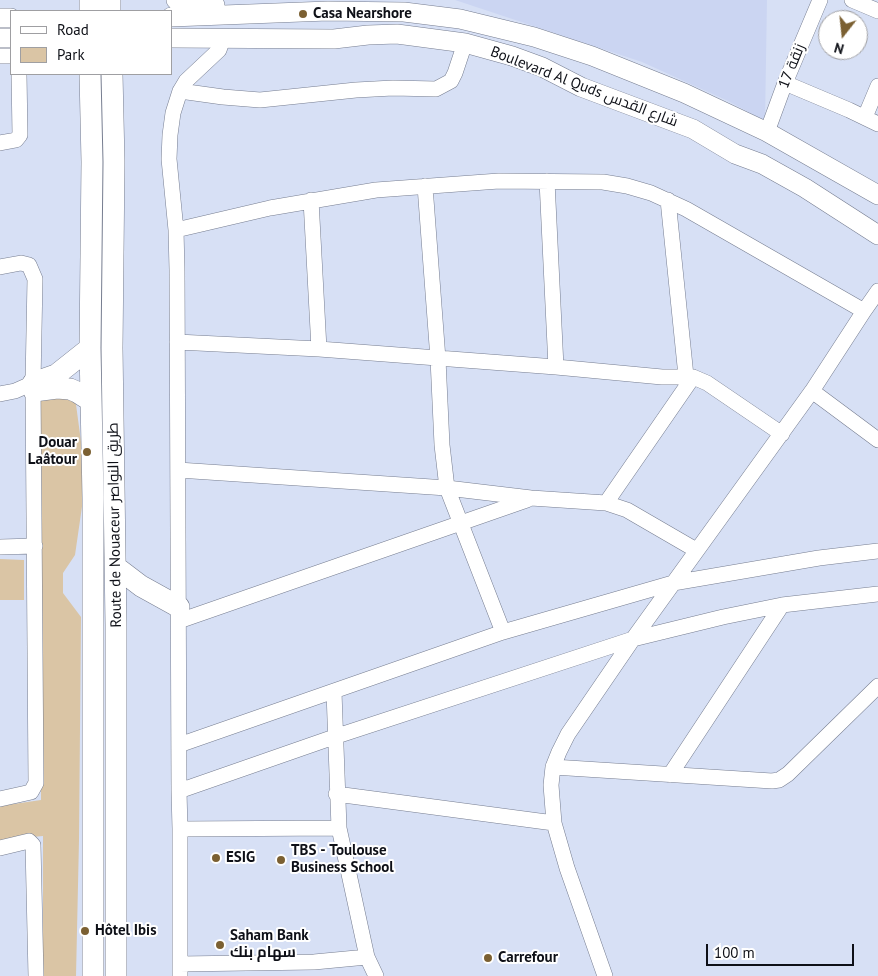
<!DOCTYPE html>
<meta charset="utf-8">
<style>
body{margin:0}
#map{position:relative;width:878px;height:976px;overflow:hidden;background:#d7e0f5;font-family:"PT Sans",sans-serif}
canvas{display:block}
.legend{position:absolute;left:10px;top:10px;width:162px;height:65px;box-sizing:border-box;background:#fff;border:1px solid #9f9fa2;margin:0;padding:6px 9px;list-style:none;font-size:15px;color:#0e1017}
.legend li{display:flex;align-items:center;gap:10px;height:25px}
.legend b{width:25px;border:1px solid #9f9fa2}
.north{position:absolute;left:818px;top:10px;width:50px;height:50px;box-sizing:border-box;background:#fff;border:1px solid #9f9fa2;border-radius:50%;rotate:196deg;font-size:14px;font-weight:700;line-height:20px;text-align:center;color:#0e1017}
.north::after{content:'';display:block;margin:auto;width:18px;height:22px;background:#7b6032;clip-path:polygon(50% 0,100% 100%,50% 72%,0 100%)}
.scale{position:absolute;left:706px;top:944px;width:148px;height:22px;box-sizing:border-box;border:2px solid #0e1017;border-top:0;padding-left:6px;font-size:15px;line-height:18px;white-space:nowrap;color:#0e1017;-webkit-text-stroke:4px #fff;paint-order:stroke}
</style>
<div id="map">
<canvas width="878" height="976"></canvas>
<ul class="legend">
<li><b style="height:6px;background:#fff"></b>Road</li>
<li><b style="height:14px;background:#dac5a5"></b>Park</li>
</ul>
<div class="north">N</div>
<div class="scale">100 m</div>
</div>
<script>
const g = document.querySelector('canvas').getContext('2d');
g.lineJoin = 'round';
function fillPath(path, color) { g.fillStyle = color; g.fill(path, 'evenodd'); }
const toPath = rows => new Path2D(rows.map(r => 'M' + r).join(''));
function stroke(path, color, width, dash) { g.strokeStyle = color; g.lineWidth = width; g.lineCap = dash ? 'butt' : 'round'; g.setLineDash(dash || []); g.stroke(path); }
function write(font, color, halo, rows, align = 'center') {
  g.font = font + ' "PT Sans",Cairo,sans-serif'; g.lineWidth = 4; g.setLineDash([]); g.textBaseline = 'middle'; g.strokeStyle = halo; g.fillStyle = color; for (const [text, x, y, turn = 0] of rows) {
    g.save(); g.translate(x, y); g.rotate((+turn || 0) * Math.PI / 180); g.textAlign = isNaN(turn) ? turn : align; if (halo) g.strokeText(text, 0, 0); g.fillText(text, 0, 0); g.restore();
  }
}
fillPath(toPath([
 [455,0,767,0,765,121,728,101,642,62]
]), '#cbd5f2');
fillPath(toPath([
 [40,397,75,397,86,479,75,555,63,573,63,593,81,617,79,840,76,976,43,976,43,836,0,840,0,806,41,800],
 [0,559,24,560,24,600,0,600]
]), '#dac5a5');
const minor = toPath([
 [852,0,878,11],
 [0,56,11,56],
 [785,83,849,110,878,124],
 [180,91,223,97,260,100,356,90,393,88,436,89,451,81,455,73,465,43],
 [865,117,878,86],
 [767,132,785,83,820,0],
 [0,143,16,140,20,135,19,74],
 [547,181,556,367],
 [425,186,438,359,442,445,447,488,503,632],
 [311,200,319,349],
 [668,200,686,376],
 [176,230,270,208,376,190,499,181,603,182,627,186,651,193,686,209,864,311],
 [0,267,21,263,29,265,35,279,33,383,36,783,31,792,0,799],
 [177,342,319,349,556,367,662,377,693,377,707,383,782,434],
 [812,391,878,440],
 [0,394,15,391,33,383],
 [178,470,447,488,531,498,606,503,627,510,696,550],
 [606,503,693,377],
 [0,547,35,546],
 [179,621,527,500],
 [334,692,339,828,367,957,376,976],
 [179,745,503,632,673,583,819,558,878,551],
 [553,767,772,781,779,780,788,774,878,686],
 [670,775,782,605],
 [179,791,334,737,633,639,723,617,782,605,878,594],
 [336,794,554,823],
 [180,829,339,828],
 [0,848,29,841,33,845,36,976],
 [180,964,314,962,367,957],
 [180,976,180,829,179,791,177,270,176,230,169,159,170,135,173,113,180,91,186,81,219,50,223,39],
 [605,976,567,868,554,823,551,785,553,767,559,752,568,734,633,639,812,391,864,311,878,291]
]);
const major = toPath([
 [176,0,193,4,215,5],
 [171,17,328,11,404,12,460,19,534,37,592,56,684,93,767,132,878,195],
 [0,18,11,18],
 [0,38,11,38],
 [171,38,334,39,368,35,397,34,465,43,512,56,542,67,581,87,693,129,735,154,762,164,805,188,878,235]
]);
const highway = toPath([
 [90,0,90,11],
 [110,0,110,11],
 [90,74,92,162,90,348,93,498,93,976],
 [112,74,114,162,112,348,116,625,116,976],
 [33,383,56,375,90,348],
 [34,391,57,388,70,389,77,392,91,401],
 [116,567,141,586,179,607]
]);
stroke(minor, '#767d90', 16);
stroke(major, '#767d90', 20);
stroke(highway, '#767d90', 22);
stroke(minor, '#fff', 15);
stroke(major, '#fff', 19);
stroke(highway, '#fff', 21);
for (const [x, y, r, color] of [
 [303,14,5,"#7b6032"],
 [87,452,5,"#7b6032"],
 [216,858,5,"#7b6032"],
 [281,860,5,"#7b6032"],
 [85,931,5,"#7b6032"],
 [220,945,5,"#7b6032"],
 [488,958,5,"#7b6032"]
]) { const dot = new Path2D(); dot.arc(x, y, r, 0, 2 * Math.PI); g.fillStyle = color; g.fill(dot); stroke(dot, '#fff', 2); }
write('bold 15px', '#0e1017', '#fff', [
 ["Casa Nearshore",313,14],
 ["Douar",77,443,"right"],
 ["Laâtour",77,460,"right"],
 ["TBS - Toulouse",291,851],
 ["Business School",291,868],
 ["ESIG",226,858],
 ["Hôtel Ibis",95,931],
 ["Saham Bank",230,936],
 ["سهام بنك",230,953],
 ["Carrefour",498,958]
], 'left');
write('15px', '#0e1017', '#fff', [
 ["زنقة 17",792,66,-68],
 ["Boulevard Al Quds شارع القدس",584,87,21],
 ["Route de Nouaceur طريق النواصر",115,525,-91]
]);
</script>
